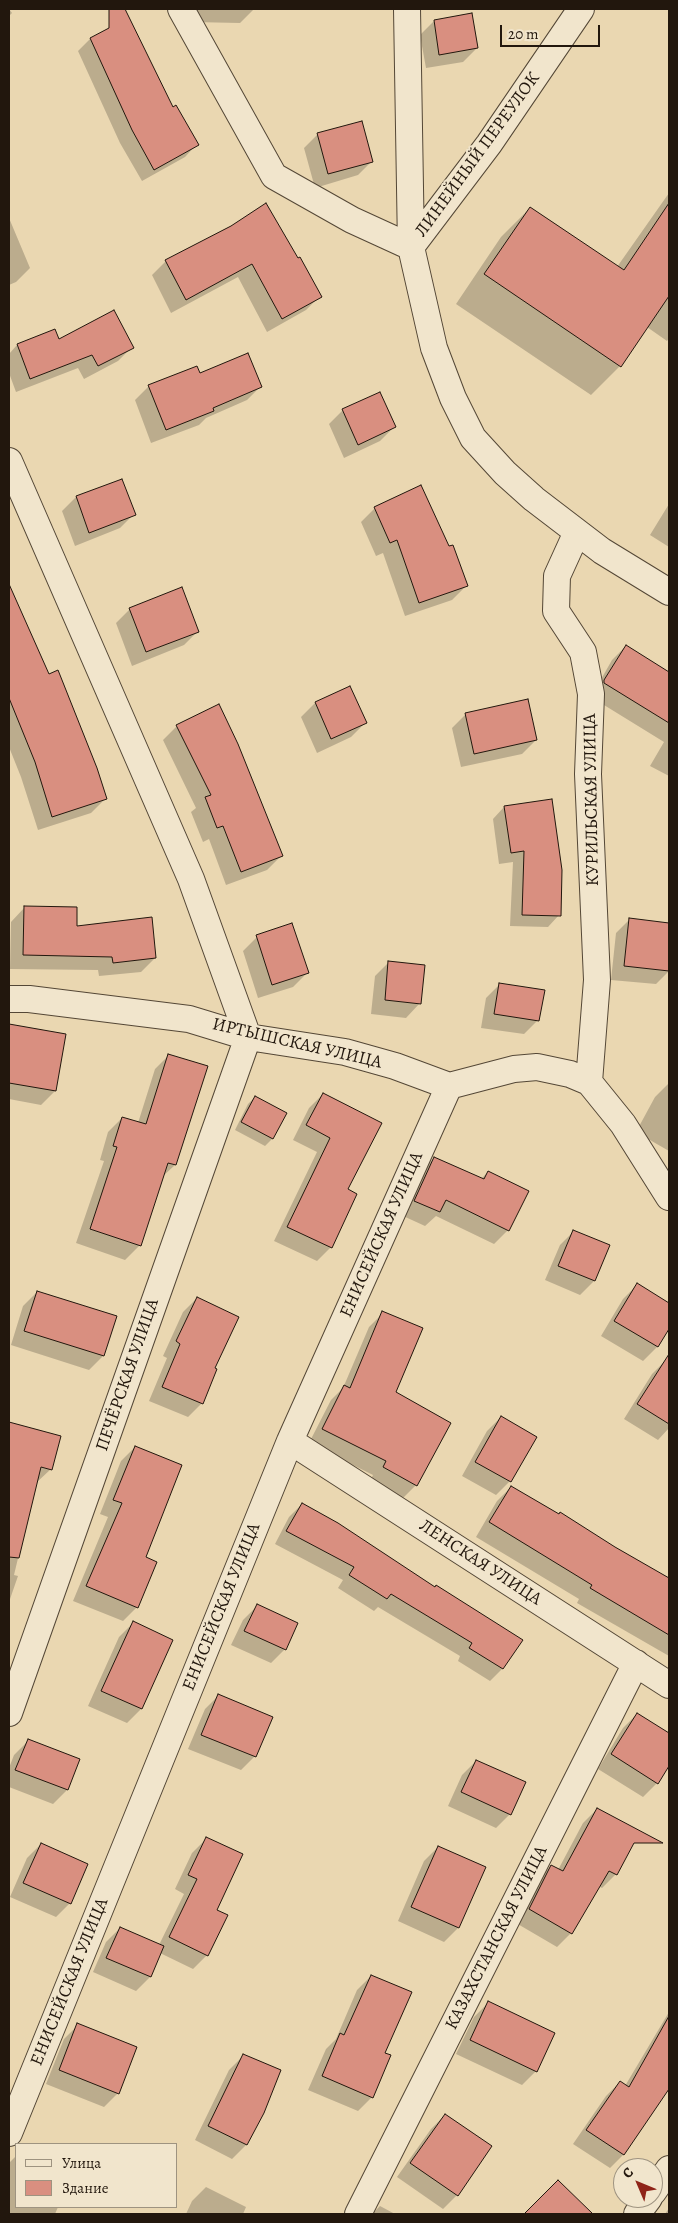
<!DOCTYPE html>
<meta charset="utf-8">
<style>
body{margin:0}
#map{position:relative;width:678px;height:2223px;overflow:hidden;background:#ead7b1;font-family:Alegreya,serif}
canvas{display:block}
.frame{position:absolute;inset:0;border:10px solid #22170d;pointer-events:none}
.legend{position:absolute;left:15px;top:2143px;width:162px;height:65px;box-sizing:border-box;background:#f1e5cc;border:1px solid #9e9380;margin:0;padding:6px 9px;list-style:none;font-size:15px;color:#22170d}
.legend li{display:flex;align-items:center;gap:10px;height:25px}
.legend b{width:25px;border:1px solid #9e9380}
.north{position:absolute;left:613px;top:2158px;width:50px;height:50px;box-sizing:border-box;background:#f1e5cc;border:1px solid #9e9380;border-radius:50%;rotate:315deg;font-size:14px;font-weight:700;line-height:20px;text-align:center;color:#22170d}
.north::after{content:'';display:block;margin:auto;width:18px;height:22px;background:#8f2418;clip-path:polygon(50% 0,100% 100%,50% 72%,0 100%)}
.scale{position:absolute;left:500px;top:25px;width:100px;height:22px;box-sizing:border-box;border:2px solid #22170d;border-top:0;padding-left:6px;font-size:15px;line-height:18px;white-space:nowrap;color:#22170d;-webkit-text-stroke:4px #f1e5cc;paint-order:stroke}
</style>
<div id="map">
<canvas width="678" height="2223"></canvas>
<div class="frame"></div>
<ul class="legend">
<li><b style="height:6px;background:#f1e5cc"></b>Улица</li>
<li><b style="height:14px;background:#d98f80"></b>Здание</li>
</ul>
<div class="north">С</div>
<div class="scale">20 m</div>
</div>
<script>
const g = document.querySelector('canvas').getContext('2d');
g.lineJoin = 'round';
function fillPath(path, color) { g.fillStyle = color; g.fill(path, 'evenodd'); }
const toPath = rows => new Path2D(rows.map(r => 'M' + r).join(''));
function stroke(path, color, width, dash) { g.strokeStyle = color; g.lineWidth = width; g.lineCap = dash ? 'butt' : 'round'; g.setLineDash(dash || []); g.stroke(path); }
function write(font, color, halo, rows, align = 'center') {
  g.font = font + ' Alegreya,serif'; g.lineWidth = 4; g.setLineDash([]); g.textBaseline = 'middle'; g.strokeStyle = halo; g.fillStyle = color; for (const [text, x, y, turn = 0] of rows) {
    g.save(); g.translate(x, y); g.rotate((+turn || 0) * Math.PI / 180); g.textAlign = isNaN(turn) ? turn : align; if (halo) g.strokeText(text, 0, 0); g.fillText(text, 0, 0); g.restore();
  }
}
fillPath(toPath([
 [9,9,12,13,9,16],
 [192,9,254,9,240,23,192,22],
 [434,21,477,48,463,62,426,68,420,35],
 [90,39,172,109,197,144,185,157,142,181,120,143,78,51],
 [318,134,372,161,358,175,315,188,304,148],
 [669,193,669,338,667,341,647,327,620,366,591,395,456,304,501,237,530,208,617,267],
 [9,218,30,268,16,282,9,285],
 [232,227,320,296,306,310,267,332,238,277,171,313,152,275,166,261],
 [54,330,58,340,132,347,118,361,84,379,78,368,16,392,9,373,9,354,17,345],
 [149,386,261,386,247,400,206,418,199,425,151,443,135,400],
 [343,410,394,427,380,441,344,458,329,424],
 [76,497,134,514,120,528,75,546,62,511],
 [669,504,669,547,650,535],
 [375,508,466,586,452,600,405,616,383,553,376,556,361,522],
 [130,609,198,631,184,645,132,666,116,623],
 [26,627,105,799,91,813,38,830,21,777,9,747,9,634],
 [626,646,655,671,669,679,669,776,650,766,664,742,591,697,612,660],
 [350,688,365,723,351,737,317,753,301,717,315,703],
 [466,714,536,740,522,754,461,767,452,728],
 [177,726,281,856,267,870,226,885,209,839,203,842,191,812,196,808,163,740],
 [504,807,559,915,548,927,510,926,513,862,499,864,493,819],
 [25,907,75,928,155,958,141,972,99,976,98,970,10,969,11,922],
 [630,919,669,924,669,971,656,984,611,980,616,933],
 [257,937,307,973,293,987,258,998,243,951],
 [389,962,420,1003,406,1018,371,1014,375,976],
 [500,984,538,1020,524,1034,481,1028,486,998],
 [11,1026,65,1035,55,1091,41,1105,9,1099,9,1028],
 [169,1055,175,1165,162,1177,139,1246,125,1260,76,1243,104,1161,100,1160,108,1132,122,1118,138,1123,155,1069],
 [669,1083,669,1151,636,1132,655,1097],
 [323,1094,346,1189,331,1247,317,1261,274,1241,317,1152,293,1140,309,1108],
 [255,1097,272,1139,265,1146,235,1130,248,1104],
 [434,1158,481,1179,488,1172,508,1230,494,1244,436,1216,425,1226,401,1215,420,1172],
 [574,1231,608,1246,594,1281,580,1295,545,1280,560,1245],
 [637,1285,669,1304,669,1327,657,1347,643,1361,601,1336,623,1299],
 [37,1292,103,1356,89,1370,11,1345,23,1306],
 [197,1298,213,1369,202,1403,188,1417,149,1401,167,1358,163,1356,183,1312],
 [383,1313,394,1393,416,1485,402,1499,370,1481,373,1475,309,1443,331,1400,343,1388,369,1327],
 [666,1360,669,1362,669,1428,658,1440,624,1419,652,1374],
 [501,1417,536,1437,510,1481,496,1495,462,1476,487,1431],
 [13,1424,51,1469,36,1483,14,1575,18,1576,9,1602,9,1429],
 [135,1447,144,1558,137,1607,123,1621,73,1601,108,1517,100,1514,121,1461],
 [511,1487,669,1579,669,1656,577,1603,579,1599,476,1537,497,1501],
 [302,1504,434,1589,521,1640,502,1669,490,1681,458,1661,460,1656,378,1607,374,1611,338,1588,343,1580,275,1544,289,1517],
 [257,1606,285,1649,271,1663,231,1645,243,1620],
 [133,1623,171,1640,141,1709,127,1723,88,1706,119,1637],
 [219,1695,255,1756,241,1770,188,1749,205,1709],
 [637,1714,669,1734,669,1764,657,1783,643,1797,598,1769,623,1728],
 [28,1741,78,1760,67,1790,53,1804,9,1787,9,1768,14,1755],
 [476,1761,510,1814,496,1828,448,1806,462,1775],
 [597,1809,616,1874,602,1888,598,1886,571,1933,557,1947,516,1923,537,1880,551,1866,558,1870,583,1823],
 [206,1839,216,1911,207,1955,193,1969,160,1953,150,1977,136,1991,93,1972,106,1942,120,1928,159,1945,184,1894,175,1889,192,1853],
 [41,1844,70,1903,56,1917,10,1897,27,1858],
 [438,1847,484,1867,458,1928,444,1942,398,1921,424,1861],
 [371,1976,384,2053,372,2097,358,2111,308,2090,326,2049,336,2039,357,1990],
 [488,2003,536,2071,522,2085,456,2054,474,2017],
 [669,2012,669,2091,667,2090,624,2154,610,2168,573,2144,606,2096,620,2082,625,2086],
 [78,2025,118,2093,104,2107,46,2084,64,2039],
 [243,2056,262,2114,246,2145,232,2159,195,2140,229,2070],
 [445,2115,457,2195,443,2209,397,2177,431,2129],
 [16,2156,16,2207,58,2207,55,2214,9,2214,9,2163],
 [558,2182,587,2209,582,2214,526,2214],
 [206,2187,246,2207,243,2214,186,2214,192,2201],
 [380,2206,395,2214,372,2214],
 [669,2208,669,2214,665,2214]
]), '#0003');
const building = toPath([
 [109,9,125,9,173,107,176,105,199,145,154,170,132,130,90,38,109,28,109,9],
 [472,13,478,48,439,55,434,20,472,13],
 [362,121,373,162,328,174,317,133,362,121],
 [266,203,298,258,300,257,322,297,282,319,252,264,186,300,165,260,231,226,266,203],
 [669,203,669,296,621,367,484,274,530,207,624,270,669,203],
 [114,310,134,348,98,366,92,355,30,379,17,344,55,329,59,339,114,310],
 [248,353,262,387,213,408,214,411,166,430,148,385,197,366,200,373,248,353],
 [380,392,396,427,358,445,342,409,380,392],
 [122,479,136,515,89,533,76,496,122,479],
 [421,485,449,546,453,545,468,586,419,603,397,540,390,543,374,507,421,485],
 [9,584,49,674,58,670,97,768,107,799,52,817,35,762,9,698,9,584],
 [182,587,199,632,146,652,129,608,182,587],
 [626,645,669,672,669,723,604,683,604,680,626,645],
 [350,686,367,723,331,739,315,702,350,686],
 [528,699,537,740,474,754,465,713,528,699],
 [219,704,238,744,283,856,241,872,223,826,217,828,205,797,211,795,176,725,219,704],
 [552,799,562,870,561,916,522,915,524,851,511,853,504,806,552,799],
 [24,906,77,907,77,926,152,917,156,958,113,963,112,957,23,955,24,906],
 [629,918,669,923,669,971,624,966,629,918],
 [292,923,309,973,272,985,256,935,292,923],
 [388,961,425,965,421,1004,385,1000,388,961],
 [499,983,545,990,539,1021,494,1014,499,983],
 [9,1024,66,1034,56,1091,9,1083,9,1024],
 [168,1054,208,1066,176,1165,168,1163,141,1246,90,1229,117,1147,113,1146,122,1117,146,1124,168,1054],
 [323,1093,382,1123,348,1189,357,1194,332,1248,287,1227,330,1138,306,1125,323,1093],
 [255,1096,287,1113,273,1139,241,1122,255,1096],
 [434,1157,484,1179,488,1171,529,1191,509,1231,446,1200,440,1212,414,1201,434,1157],
 [573,1230,610,1245,595,1281,558,1266,573,1230],
 [637,1283,669,1303,669,1329,658,1347,614,1321,637,1283],
 [37,1291,117,1316,104,1356,24,1331,37,1291],
 [197,1297,239,1317,215,1368,217,1369,203,1404,162,1387,180,1344,176,1341,197,1297],
 [382,1311,423,1328,396,1392,451,1423,417,1486,383,1467,386,1461,322,1429,344,1385,350,1388,382,1311],
 [669,1354,669,1424,637,1404,669,1354],
 [501,1416,537,1437,511,1482,475,1462,501,1416],
 [9,1422,61,1436,52,1470,41,1467,19,1558,9,1557,9,1422],
 [135,1446,182,1465,146,1557,157,1562,138,1608,86,1586,122,1503,113,1500,135,1446],
 [511,1486,559,1514,560,1512,615,1547,669,1578,669,1635,590,1588,592,1585,489,1522,511,1486],
 [302,1503,338,1523,435,1587,436,1585,523,1640,503,1669,469,1648,472,1643,391,1594,387,1599,349,1575,354,1567,286,1531,302,1503],
 [257,1604,298,1623,286,1650,244,1631,257,1604],
 [133,1621,173,1640,142,1709,101,1691,133,1621],
 [218,1694,273,1717,256,1757,201,1735,218,1694],
 [637,1713,669,1733,669,1766,658,1784,611,1754,637,1713],
 [28,1739,80,1759,68,1790,15,1770,28,1739],
 [476,1760,526,1782,511,1815,461,1792,476,1760],
 [597,1808,663,1843,634,1843,617,1875,609,1871,572,1934,529,1909,551,1865,563,1871,597,1808],
 [206,1837,243,1854,217,1910,228,1915,208,1956,169,1937,197,1879,188,1875,206,1837],
 [41,1843,88,1864,71,1904,23,1883,41,1843],
 [438,1846,486,1867,459,1928,411,1907,438,1846],
 [120,1927,164,1946,151,1977,106,1958,120,1927],
 [371,1975,412,1992,385,2053,391,2055,373,2098,322,2076,340,2033,344,2035,371,1975],
 [488,2001,555,2033,537,2072,470,2040,488,2001],
 [669,2016,669,2089,624,2155,586,2130,620,2081,629,2087,669,2016],
 [77,2023,137,2047,119,2094,59,2070,77,2023],
 [243,2054,281,2070,264,2113,247,2145,208,2126,243,2054],
 [445,2114,492,2146,458,2196,410,2163,445,2114],
 [558,2180,593,2214,524,2214,558,2180]
]);
fillPath(building, '#d98f80');
stroke(building, '#22170d', 1);
const street = toPath([
 [181,9,274,176,352,220,411,247,489,144,581,9],
 [407,9,411,247,434,348,453,398,473,438,505,473,534,499,602,551,669,592],
 [9,461,191,879,248,1037,9,1713],
 [577,532,557,576,556,611,583,652,591,694,588,774,597,980,589,1082],
 [9,999,29,999,189,1019,248,1037,345,1052,395,1066,449,1086,514,1069,537,1067,570,1074,589,1082,623,1124,669,1197],
 [290,1441,669,1685],
 [9,2133,290,1441,449,1086],
 [653,2192,669,2169],
 [358,2214,636,1663],
 [637,2214,649,2198]
]);
stroke(street, '#544736', 28);
stroke(street, '#f1e5cc', 26);
write('18px', '#22170d', '#f1e5cc', [
 ["ЛИНЕЙНЫЙ ПЕРЕУЛОК",478,155,-54],
 ["КУРИЛЬСКАЯ УЛИЦА",592,800,-91],
 ["ИРТЫШСКАЯ УЛИЦА",297,1044,13],
 ["ЕНИСЕЙСКАЯ УЛИЦА",382,1235,-66],
 ["ПЕЧЁРСКАЯ УЛИЦА",128,1375,-71],
 ["ЛЕНСКАЯ УЛИЦА",480,1563,33],
 ["ЕНИСЕЙСКАЯ УЛИЦА",222,1607,-68],
 ["КАЗАХСТАНСКАЯ УЛИЦА",497,1938,-63],
 ["ЕНИСЕЙСКАЯ УЛИЦА",70,1982,-68]
]);
</script>
